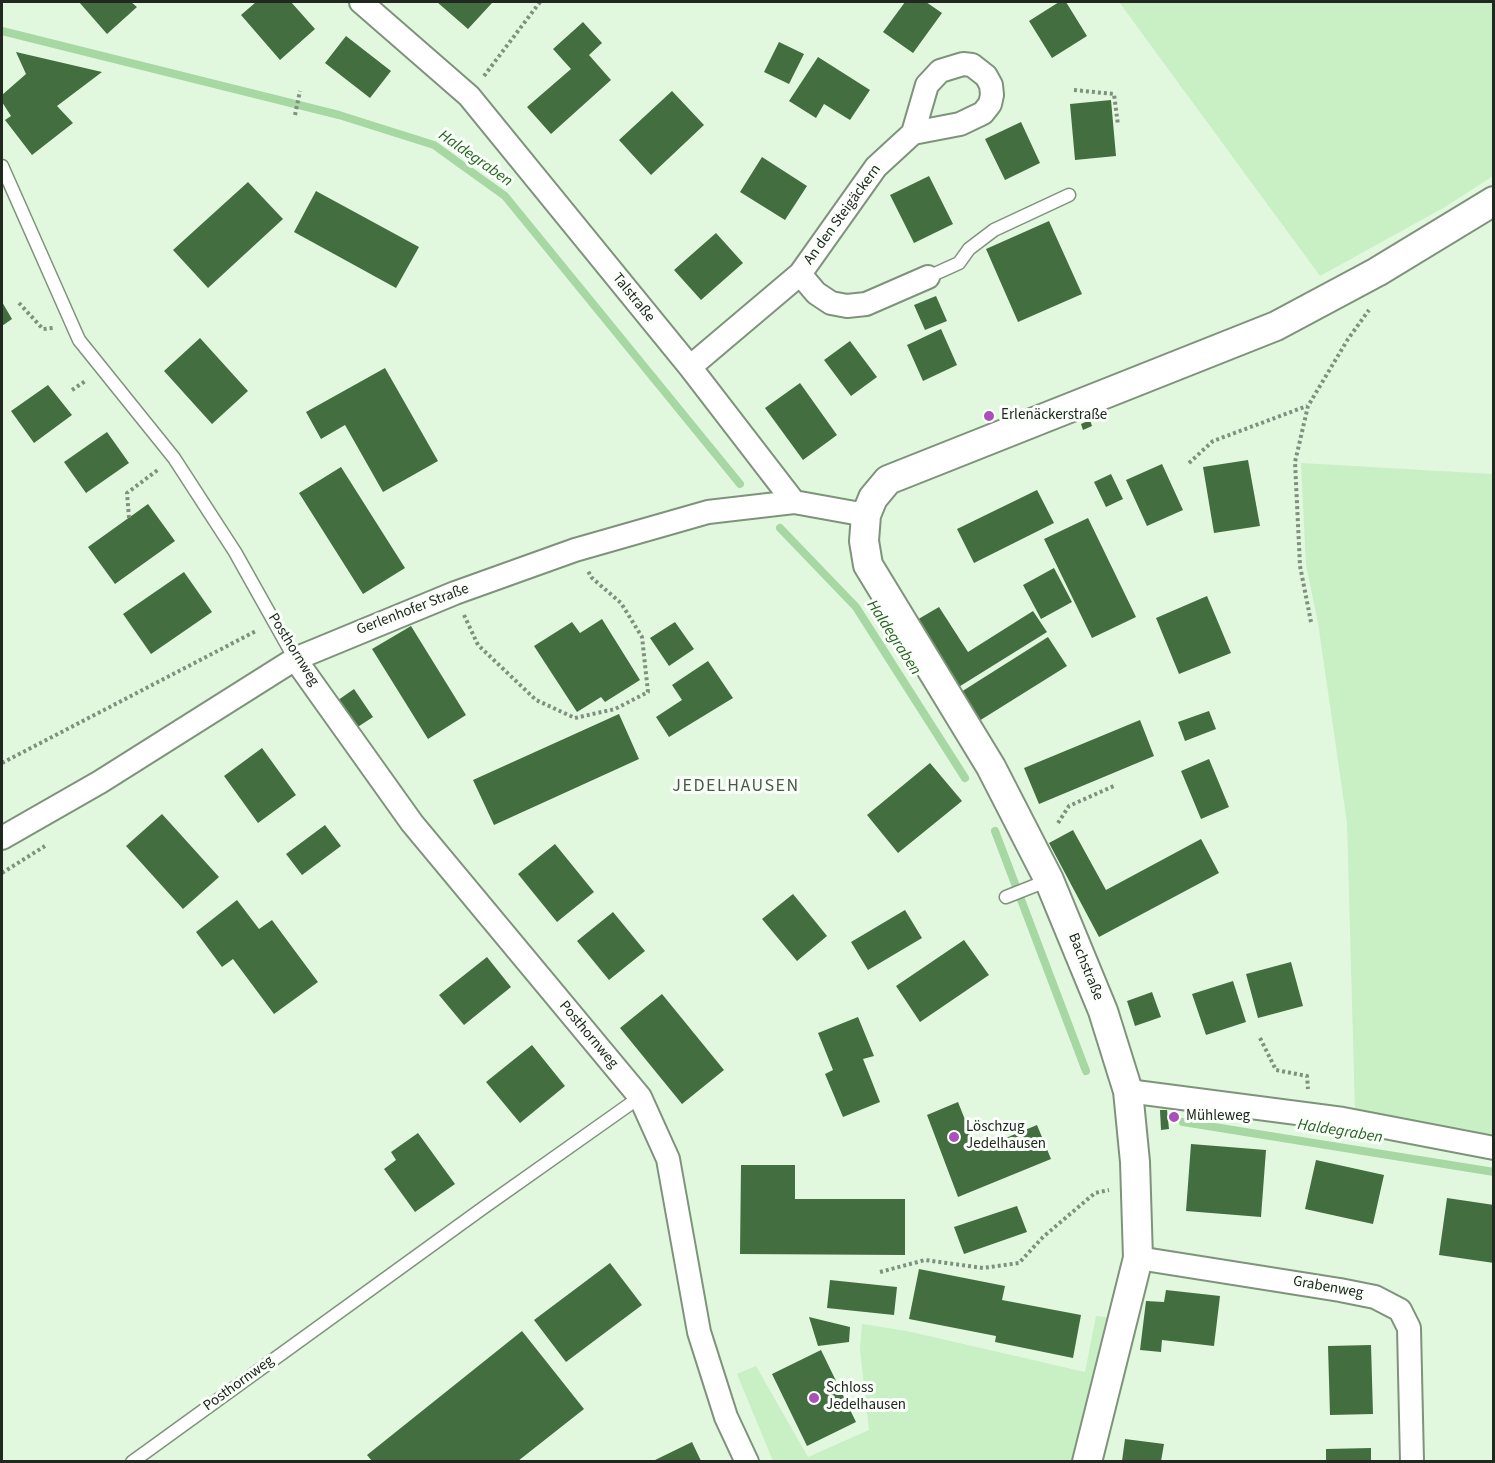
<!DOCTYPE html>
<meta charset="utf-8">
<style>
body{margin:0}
#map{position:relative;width:1495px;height:1463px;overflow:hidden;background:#e1f8df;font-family:"Source Sans 3",sans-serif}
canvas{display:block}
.frame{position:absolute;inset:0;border:3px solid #20281f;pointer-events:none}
</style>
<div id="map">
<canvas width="1495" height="1463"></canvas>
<div class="frame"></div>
</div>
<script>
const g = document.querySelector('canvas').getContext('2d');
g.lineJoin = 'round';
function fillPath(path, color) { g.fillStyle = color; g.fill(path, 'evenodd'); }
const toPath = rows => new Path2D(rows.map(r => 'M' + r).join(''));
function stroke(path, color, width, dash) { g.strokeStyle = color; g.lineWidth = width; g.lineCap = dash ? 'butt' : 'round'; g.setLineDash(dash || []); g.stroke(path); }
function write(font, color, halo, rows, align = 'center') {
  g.font = font + ' "Source Sans 3",sans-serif'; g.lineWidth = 6; g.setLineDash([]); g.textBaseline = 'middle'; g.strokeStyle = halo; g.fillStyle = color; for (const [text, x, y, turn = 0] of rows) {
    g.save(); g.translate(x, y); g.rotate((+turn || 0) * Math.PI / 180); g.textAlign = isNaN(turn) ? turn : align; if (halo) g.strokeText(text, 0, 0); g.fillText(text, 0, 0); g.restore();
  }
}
fillPath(toPath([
 [1119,2,1493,2,1493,176,1445,207,1320,276],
 [1301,463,1493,474,1493,1136,1355,1111,1347,823,1318,623,1306,565],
 [1096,1316,1112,1318,1073,1461,773,1461,737,1374,756,1366,808,1457,869,1430,860,1349,862,1324,907,1331,1085,1372]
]), '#c9efc5');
stroke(toPath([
 [2,31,339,115,434,145,505,196,740,484],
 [780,528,856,607,965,778],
 [995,831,1086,1071],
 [1183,1122,1494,1172]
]), '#a7d7a2', 8);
fillPath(toPath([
 [79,2,131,2,137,7,107,34],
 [256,2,291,2,315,29,280,60,241,15],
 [437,2,491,2,492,3,468,29],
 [905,2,926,2,942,13,913,53,883,32],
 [1059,2,1066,2,1087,36,1052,58,1029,21],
 [583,22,602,43,589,55,611,80,551,134,527,107,571,69,553,49],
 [346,36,391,71,370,98,325,63],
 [779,42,804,54,789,84,764,72],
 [16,52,102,72,57,106,73,123,32,155,5,120,11,116,2,102,2,95,26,74],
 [818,57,870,90,850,120,824,104,816,118,789,101],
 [672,91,704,125,651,175,619,140],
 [1111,100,1116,156,1075,160,1070,104],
 [1021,122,1040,163,1005,180,985,139],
 [762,157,807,186,785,220,740,192],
 [929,176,953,224,914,243,890,195],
 [248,182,283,219,208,288,173,250],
 [316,191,419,247,396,288,294,232],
 [1049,221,1082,294,1018,322,986,249],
 [716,233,743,263,701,300,674,270],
 [936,296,947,321,925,330,914,305],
 [2,302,12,319,2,326],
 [941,329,957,365,923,381,907,345],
 [200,338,248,391,212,424,164,371],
 [850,341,877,377,851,396,824,360],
 [385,368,438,461,383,492,345,425,321,439,306,412],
 [800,383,837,435,803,460,765,408],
 [48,385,72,415,34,443,11,411],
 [1090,420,1092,426,1083,430,1081,424],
 [107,432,129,463,86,493,64,462],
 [1248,460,1260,526,1214,533,1203,467],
 [1162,464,1183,510,1147,526,1126,480],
 [341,467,405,568,363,594,299,493],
 [1111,474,1123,499,1106,507,1094,482],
 [1037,490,1054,523,974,563,957,529],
 [148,504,175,541,115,584,88,547],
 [1088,518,1136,617,1092,638,1044,539],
 [1054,568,1072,602,1041,619,1023,585],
 [184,572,212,612,151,654,123,614],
 [1207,596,1231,653,1179,674,1156,618],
 [939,607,968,652,1033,611,1047,632,957,688,915,621],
 [602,619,640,680,605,702,601,697,577,712,534,646,572,622,580,633],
 [675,622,694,649,669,666,650,638],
 [411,626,466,715,428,739,372,649],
 [1048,637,1067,666,979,721,961,692],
 [708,661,733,698,669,737,656,717,682,700,672,685],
 [354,689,373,717,350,732,331,705],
 [1209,711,1216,729,1185,741,1178,722],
 [619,714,639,759,494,825,473,780],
 [1140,720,1154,756,1039,804,1024,768],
 [262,748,296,795,258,823,224,776],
 [1209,759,1229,807,1201,819,1181,771],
 [930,763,962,801,898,853,867,815],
 [162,814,219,877,183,909,126,846],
 [325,825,341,846,302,875,286,854],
 [1073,830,1106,890,1201,839,1219,873,1099,937,1049,843],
 [555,844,594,892,557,922,518,874],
 [793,894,827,936,797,961,762,919],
 [237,900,259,929,272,920,318,982,274,1014,233,959,222,967,196,932],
 [905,910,922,938,868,970,851,942],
 [613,912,645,951,609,980,577,941],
 [964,940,989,975,920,1022,896,986],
 [487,957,511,987,464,1025,439,995],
 [1291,962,1303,1006,1258,1018,1246,974],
 [1233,981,1246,1022,1206,1035,1192,994],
 [1152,992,1161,1017,1135,1026,1127,1001],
 [662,994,724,1070,682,1104,620,1028],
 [858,1017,874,1056,863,1059,880,1102,843,1117,825,1074,833,1070,818,1033],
 [532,1045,565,1086,520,1123,486,1082],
 [958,1102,977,1150,1037,1125,1051,1159,958,1197,927,1115],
 [1160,1110,1167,1110,1169,1129,1161,1130],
 [418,1133,455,1184,415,1212,384,1169,396,1160,391,1152],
 [1191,1144,1266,1150,1261,1217,1186,1211],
 [1316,1160,1384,1175,1373,1224,1305,1209],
 [741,1165,795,1165,795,1199,905,1199,905,1255,740,1254],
 [1447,1198,1494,1205,1494,1263,1439,1255],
 [1017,1206,1027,1232,964,1254,954,1227],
 [610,1263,642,1305,566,1362,534,1320],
 [919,1269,1005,1286,1002,1300,1081,1315,1073,1358,995,1342,996,1336,909,1319],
 [830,1280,897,1287,894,1315,827,1308],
 [1166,1290,1220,1296,1214,1346,1162,1340,1161,1352,1140,1350,1146,1301,1164,1302],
 [809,1317,850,1327,849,1342,818,1346],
 [522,1331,584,1409,518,1461,372,1461,367,1455],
 [1371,1345,1373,1414,1330,1415,1328,1346],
 [821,1350,856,1422,807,1446,772,1374],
 [1125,1439,1164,1444,1161,1461,1122,1461],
 [692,1442,701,1461,653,1461],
 [1371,1448,1371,1461,1326,1461,1326,1449]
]), '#436e3f');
const service = toPath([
 [2,166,79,340,174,458,235,552,295,659],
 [928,277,959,263,969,249,994,230,1069,195],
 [1006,897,1049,880],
 [132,1462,483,1208,640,1097]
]);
const minor = toPath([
 [361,2,469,96,690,367,794,502],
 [800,274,816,293,831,303,847,306,866,304,928,277],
 [690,367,800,274,876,167,913,133,960,124,983,113,990,104,992,95,991,85,986,76,972,65,963,64,940,71,927,85,913,133],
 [295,659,412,823,640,1097,668,1159,699,1332,726,1417,747,1462],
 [2,838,100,782,295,659,455,593,575,550,708,512,794,502,866,515],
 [1128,1091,1343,1119,1494,1148],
 [1138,1258,1340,1290,1375,1297,1400,1310,1409,1328,1412,1462]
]);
const tertiary = toPath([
 [1087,1462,1138,1258,1135,1162,1128,1091,1103,1011,1049,880,991,767,868,565,864,541,866,515,873,498,888,480,1276,326,1377,272,1494,201]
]);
stroke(service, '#7f937c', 15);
stroke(minor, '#7f937c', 26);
stroke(tertiary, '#7f937c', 32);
stroke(toPath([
 [484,76,540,2],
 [1074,90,1114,94,1118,125],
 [295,115,300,91],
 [19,303,43,329,53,328],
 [72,390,87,380],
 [1189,463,1213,441,1307,406],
 [129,518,127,493,159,469],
 [464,615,478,645,536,700,575,718,615,709,648,692,642,637,621,603,592,578,588,571],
 [1311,622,1300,566,1295,462,1308,406,1348,339,1369,310],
 [2,763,256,631],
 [1058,823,1069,806,1116,785],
 [2,873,45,846],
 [1260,1038,1276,1070,1307,1076,1308,1089],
 [880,1272,925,1260,983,1268,1019,1263,1043,1237,1095,1193,1109,1190]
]), '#80907f', 4, [3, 3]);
stroke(service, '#fff', 12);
stroke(minor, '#fff', 22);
stroke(tertiary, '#fff', 28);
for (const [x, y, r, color] of [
 [989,416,6,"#ab4fb9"],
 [1174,1117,6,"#ab4fb9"],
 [954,1137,6,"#ab4fb9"],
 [814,1398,6,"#ab4fb9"]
]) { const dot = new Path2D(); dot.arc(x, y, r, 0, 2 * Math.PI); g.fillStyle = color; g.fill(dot); stroke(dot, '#fafffa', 2); }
write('15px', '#20281f', '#fafffa', [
 ["An den Steigäckern",843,215,-54],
 ["Talstraße",633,298,51],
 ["Gerlenhofer Straße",413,610,-21],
 ["Posthornweg",293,650,58],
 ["Bachstraße",1085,967,68],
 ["Posthornweg",588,1035,50],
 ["Grabenweg",1328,1288,10],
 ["Posthornweg",239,1384,-36]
]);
write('15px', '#20281f', '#fafffa', [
 ["Erlenäckerstraße",1001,416],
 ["Mühleweg",1186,1117],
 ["Löschzug",966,1128],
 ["Jedelhausen",966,1145],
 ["Schloss",826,1389],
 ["Jedelhausen",826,1406]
], 'left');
write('italic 16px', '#256320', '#fafffa', [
 ["Haldegraben",475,159,35],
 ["Haldegraben",893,638,57],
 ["Haldegraben",1340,1132,9]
]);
g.letterSpacing = '1.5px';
write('18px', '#485a46', '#fafffa', [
 ["JEDELHAUSEN",736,787]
]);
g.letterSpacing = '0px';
</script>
